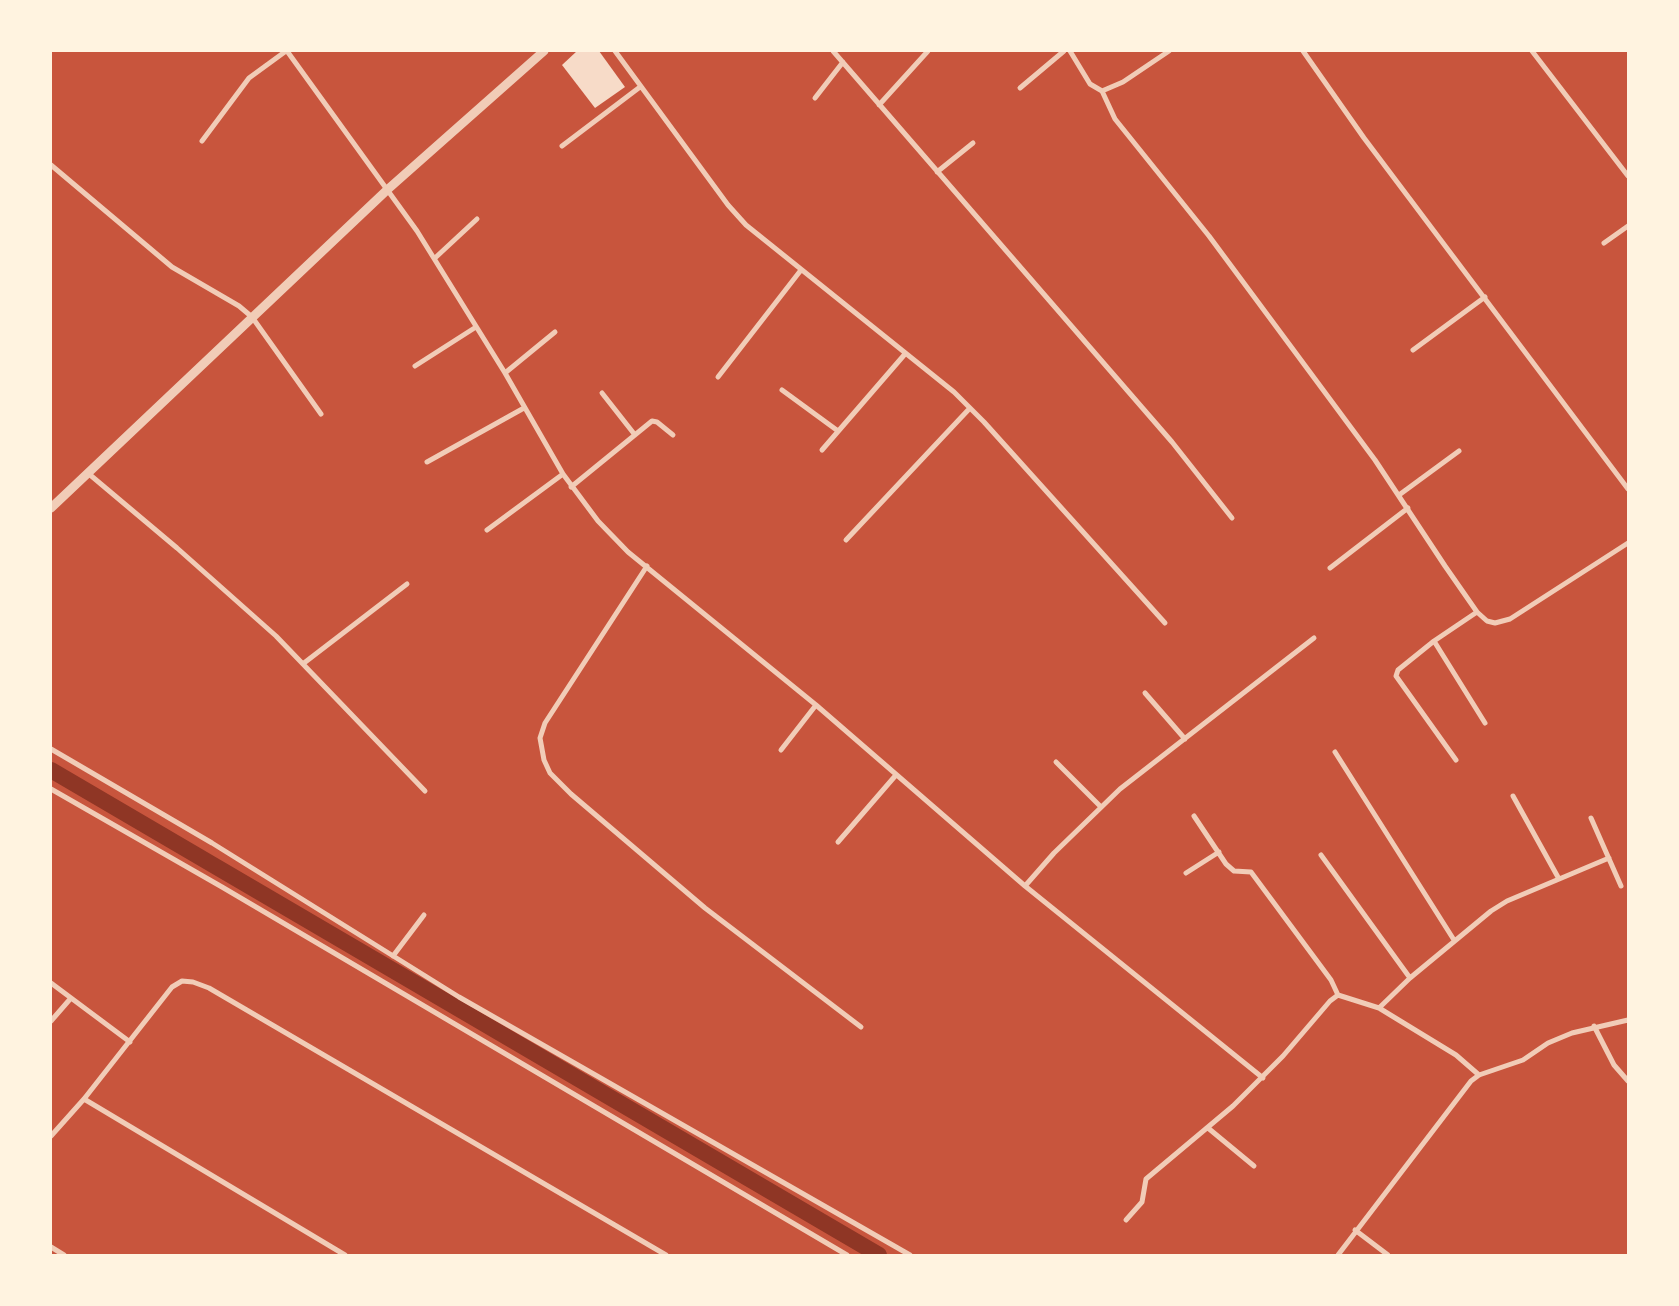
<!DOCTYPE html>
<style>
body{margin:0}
#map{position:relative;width:1679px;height:1306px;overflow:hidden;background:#c8553d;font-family:"Work Sans",sans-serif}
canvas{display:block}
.frame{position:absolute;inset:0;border:52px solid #fff3e0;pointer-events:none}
</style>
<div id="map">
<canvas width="1679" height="1306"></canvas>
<div class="frame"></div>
</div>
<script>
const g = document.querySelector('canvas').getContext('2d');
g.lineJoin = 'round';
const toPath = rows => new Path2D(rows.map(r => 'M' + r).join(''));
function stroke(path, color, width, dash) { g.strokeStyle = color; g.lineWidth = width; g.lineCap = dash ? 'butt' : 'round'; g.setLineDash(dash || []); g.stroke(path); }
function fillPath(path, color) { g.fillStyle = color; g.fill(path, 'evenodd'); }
stroke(toPath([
 [51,770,879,1255]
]), '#8f3625', 16);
fillPath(toPath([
 [577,51,599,51,625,87,595,108,562,65]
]), '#f7dbc8');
stroke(toPath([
 [287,51,417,231,505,373,563,474,598,521,628,552,816,705,1025,886,1263,1078],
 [615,51,728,205,746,225,954,392,984,422,1165,623],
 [833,51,1172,442,1232,518],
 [1070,51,1090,84,1102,91,1115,119,1209,236,1375,460,1445,566,1477,612,1487,621,1495,623,1510,619,1628,543],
 [1303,51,1364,138,1628,489],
 [1532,51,1628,176],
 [1020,88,1064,51],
 [1102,91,1123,82,1169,51],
 [815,98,843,62],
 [879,105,928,51],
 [202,141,249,78,286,51],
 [562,146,640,87],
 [51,165,172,267,239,306,252,317,321,414],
 [937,172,973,143],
 [1604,243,1628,226],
 [435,258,477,219],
 [1413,350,1485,297],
 [415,366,476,327],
 [505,373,555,332],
 [718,377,801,270],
 [782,390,838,431],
 [602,393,635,435],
 [822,450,905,354],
 [427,462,524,408],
 [89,474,177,548,276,636,425,791],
 [571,487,652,421,657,422,673,435],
 [1399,495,1459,451],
 [487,530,563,474],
 [846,540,970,408],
 [647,566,545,723,540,738,544,760,550,773,571,794,705,908,861,1027],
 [1330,568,1408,508],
 [1434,641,1485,723],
 [304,663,407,584],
 [1145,693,1185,739],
 [51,749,212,843,459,997,910,1255],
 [781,750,816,705],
 [1335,752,1454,940],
 [1456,760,1396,676,1398,670,1434,641,1477,612],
 [1056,762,1101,807],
 [51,789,222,887,847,1255],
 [1513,796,1559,879],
 [1194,816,1226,864,1234,871,1251,872,1331,980,1338,995],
 [1591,818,1621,886],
 [838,842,896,775],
 [1321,855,1410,978],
 [1186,873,1219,852],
 [1025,886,1054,853,1120,789,1314,638],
 [393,956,424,915],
 [51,983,130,1042],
 [1379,1008,1410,978,1491,911,1507,901,1609,858],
 [51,1021,71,998],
 [1594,1026,1614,1065,1628,1081],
 [84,1099,345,1255],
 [1208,1128,1254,1166],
 [51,1136,84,1099,172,987,182,981,193,982,209,988,666,1255],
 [1126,1220,1142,1202,1146,1179,1233,1106,1283,1056,1330,1001,1338,995,1379,1008,1456,1055,1479,1075],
 [1355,1230,1388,1255],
 [51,1247,64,1255],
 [1338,1255,1471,1081,1479,1075,1523,1060,1548,1043,1572,1033,1628,1020]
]), '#f1ccb7', 5);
stroke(toPath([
 [51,508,387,190,544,51]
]), '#f1ccb7', 9);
</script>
